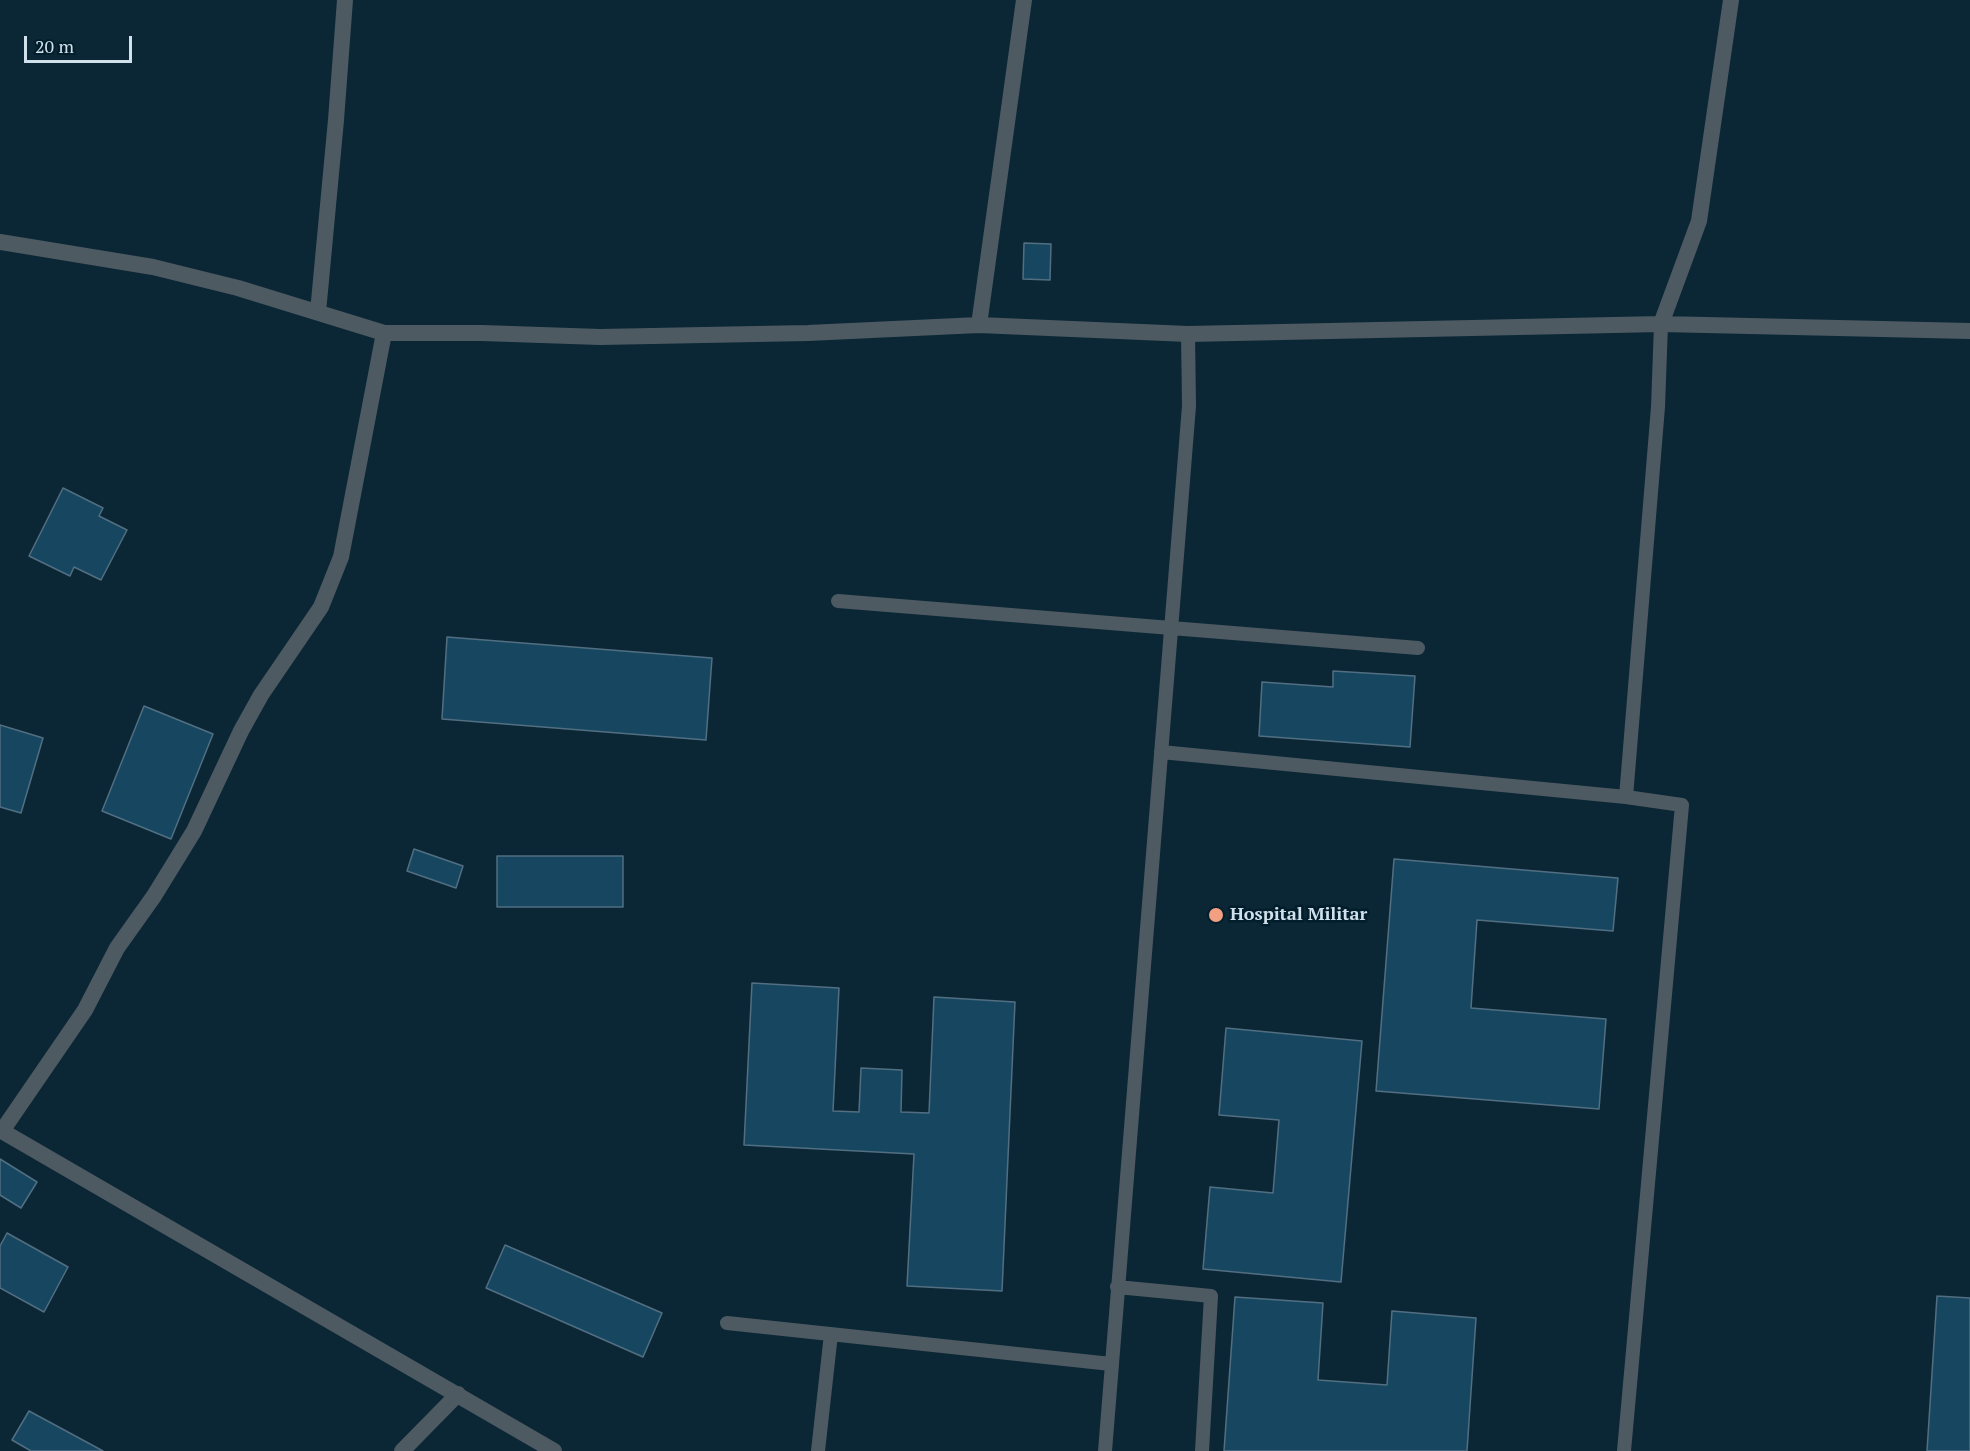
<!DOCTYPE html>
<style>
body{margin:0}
#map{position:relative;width:1970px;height:1451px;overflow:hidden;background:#0b2736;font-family:"PT Serif",serif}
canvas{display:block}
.scale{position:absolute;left:24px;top:36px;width:108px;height:27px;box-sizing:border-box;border:3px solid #d1e1eb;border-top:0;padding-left:8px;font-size:18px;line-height:21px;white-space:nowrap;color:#d1e1eb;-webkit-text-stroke:4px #021d2c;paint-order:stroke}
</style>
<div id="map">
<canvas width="1970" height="1451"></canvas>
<div class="scale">20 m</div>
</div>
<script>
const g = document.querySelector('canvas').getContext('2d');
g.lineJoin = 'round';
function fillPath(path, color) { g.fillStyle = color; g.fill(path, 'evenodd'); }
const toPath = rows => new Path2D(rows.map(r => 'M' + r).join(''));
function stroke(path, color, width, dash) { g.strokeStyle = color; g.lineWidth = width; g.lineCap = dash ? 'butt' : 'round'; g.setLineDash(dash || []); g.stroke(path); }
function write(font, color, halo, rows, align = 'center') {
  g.font = font + ' "PT Serif",serif'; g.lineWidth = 5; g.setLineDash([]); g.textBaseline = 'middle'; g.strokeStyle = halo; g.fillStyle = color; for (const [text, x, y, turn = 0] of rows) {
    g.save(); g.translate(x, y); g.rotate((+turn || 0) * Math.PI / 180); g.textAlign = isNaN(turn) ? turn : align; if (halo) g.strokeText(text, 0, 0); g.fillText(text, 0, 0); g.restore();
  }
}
const building = toPath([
 [1024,243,1051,244,1050,280,1023,279,1024,243],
 [63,488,103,508,99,516,127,530,101,580,74,567,70,576,29,556,63,488],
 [447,637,712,658,706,740,442,719,447,637],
 [1333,671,1415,676,1410,747,1259,736,1262,682,1333,687,1333,671],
 [144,706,213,734,171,839,102,811,144,706],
 [0,725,43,738,21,813,0,807,0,725],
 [414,849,463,866,456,888,407,871,414,849],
 [497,856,623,856,623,907,497,907,497,856],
 [1394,859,1618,878,1613,931,1477,920,1471,1008,1606,1019,1599,1109,1376,1091,1394,859],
 [752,983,839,988,833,1111,859,1112,861,1068,902,1070,901,1112,929,1113,934,997,1015,1002,1002,1291,907,1286,914,1154,744,1145,752,983],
 [1226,1028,1362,1041,1341,1282,1203,1269,1210,1187,1273,1193,1279,1120,1219,1115,1226,1028],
 [0,1159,37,1182,21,1208,0,1195,0,1159],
 [7,1233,68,1267,44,1312,0,1288,0,1246,7,1233],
 [505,1245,662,1313,643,1357,486,1288,505,1245],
 [1937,1296,1970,1298,1970,1451,1927,1451,1937,1296],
 [1235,1297,1323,1303,1318,1380,1387,1385,1392,1311,1476,1318,1467,1451,1224,1451,1235,1297],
 [29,1411,103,1451,31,1451,12,1440,29,1411]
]);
fillPath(building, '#174760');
stroke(building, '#526f82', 1.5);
stroke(toPath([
 [838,601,1418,648],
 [1161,752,1626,797,1682,805,1624,1451],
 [1626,797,1658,407,1661,324],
 [1117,1287,1211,1296,1202,1451],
 [727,1323,1111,1364],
 [818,1451,831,1334],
 [1105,1451,1189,406,1188,334]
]), '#4e5a62', 14);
stroke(toPath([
 [0,242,153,267,238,288,384,333,482,333,600,337,808,333,979,325,1188,334,1661,324,1970,331],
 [318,312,336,120,345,0],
 [1661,324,1699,221,1731,0],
 [979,325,1024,0],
 [0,1130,554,1451],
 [2,1131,85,1010,117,948,154,896,194,831,241,731,261,695,321,607,341,557,384,333],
 [402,1451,458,1394]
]), '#4e5a62', 16);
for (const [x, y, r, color] of [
 [1216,915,8,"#f3a082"]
]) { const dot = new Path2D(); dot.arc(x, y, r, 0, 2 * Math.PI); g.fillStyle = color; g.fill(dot); stroke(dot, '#021d2c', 2); }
write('bold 18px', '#d1e1eb', '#021d2c', [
 ["Hospital Militar",1230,915]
], 'left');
</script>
